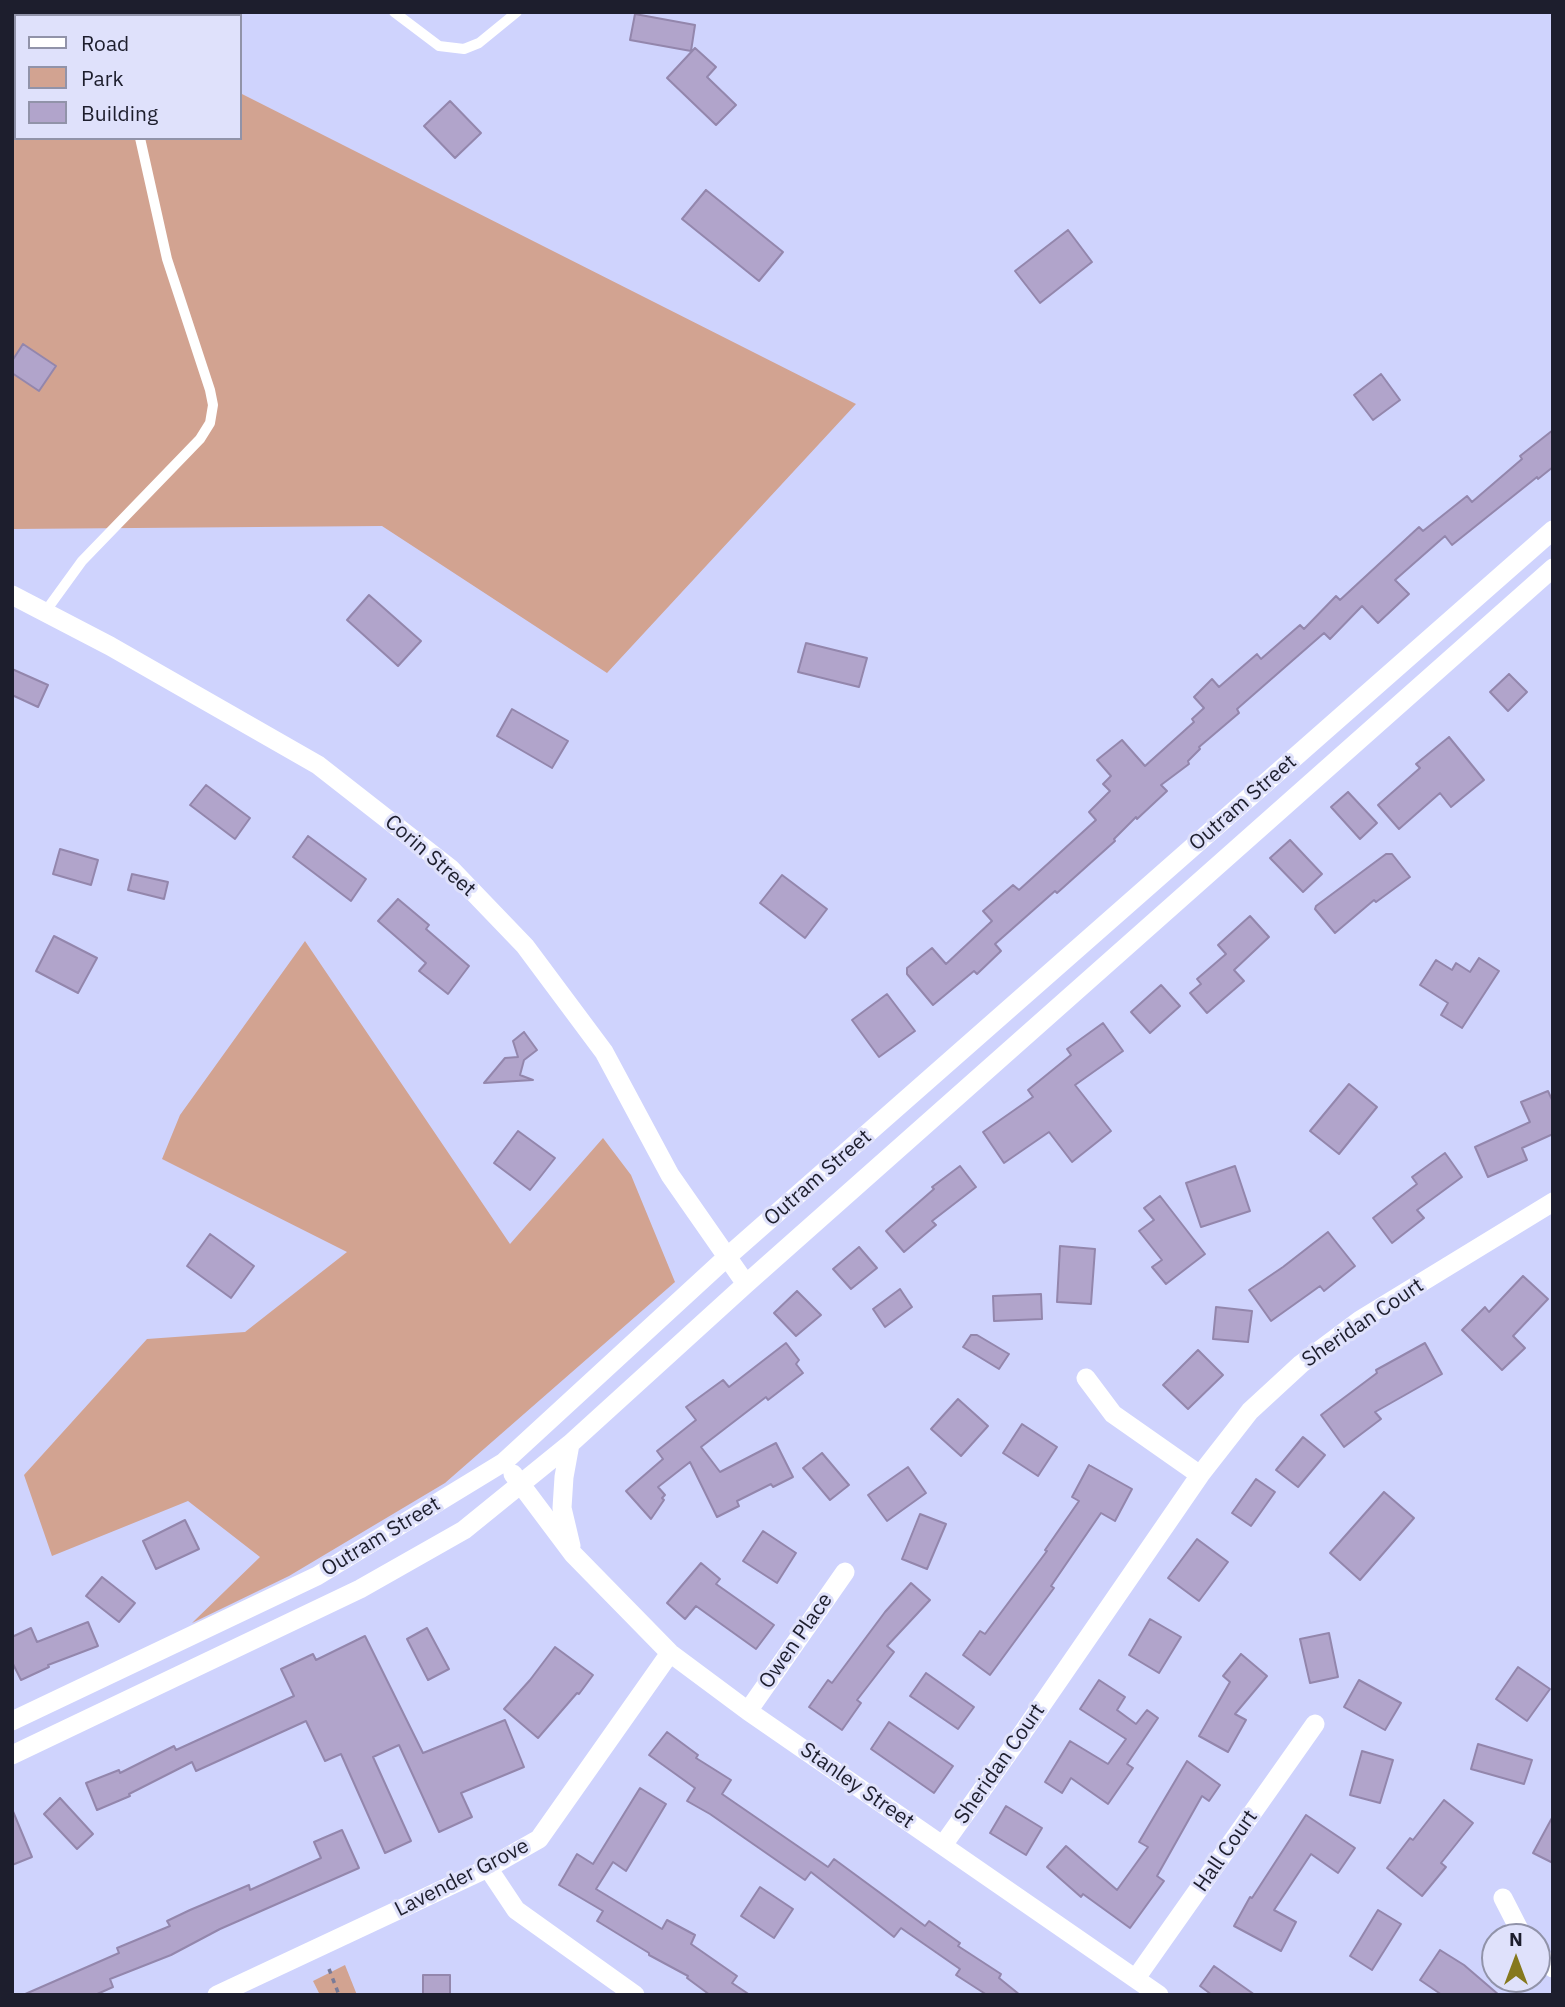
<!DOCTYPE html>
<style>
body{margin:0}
#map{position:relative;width:1565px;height:2007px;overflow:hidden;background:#cfd3fd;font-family:"IBM Plex Sans",sans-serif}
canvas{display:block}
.frame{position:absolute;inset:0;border:14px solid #1d1e2d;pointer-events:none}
.legend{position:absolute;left:14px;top:14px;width:228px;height:126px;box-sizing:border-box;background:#dfe1fb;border:2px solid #9193a9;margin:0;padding:9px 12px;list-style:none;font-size:21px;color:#1d1e2d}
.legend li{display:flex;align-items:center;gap:14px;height:35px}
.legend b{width:35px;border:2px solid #9193a9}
.north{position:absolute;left:1481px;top:1923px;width:70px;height:70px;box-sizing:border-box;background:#dfe1fb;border:2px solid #9193a9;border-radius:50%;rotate:0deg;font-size:19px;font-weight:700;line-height:28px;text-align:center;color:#1d1e2d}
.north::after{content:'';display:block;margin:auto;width:24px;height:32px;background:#85781d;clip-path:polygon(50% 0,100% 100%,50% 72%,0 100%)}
</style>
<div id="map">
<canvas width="1565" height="2007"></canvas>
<div class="frame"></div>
<ul class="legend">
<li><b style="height:9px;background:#fff"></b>Road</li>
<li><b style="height:19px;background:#d2a391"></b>Park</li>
<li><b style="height:19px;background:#b1a4cb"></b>Building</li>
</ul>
<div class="north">N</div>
</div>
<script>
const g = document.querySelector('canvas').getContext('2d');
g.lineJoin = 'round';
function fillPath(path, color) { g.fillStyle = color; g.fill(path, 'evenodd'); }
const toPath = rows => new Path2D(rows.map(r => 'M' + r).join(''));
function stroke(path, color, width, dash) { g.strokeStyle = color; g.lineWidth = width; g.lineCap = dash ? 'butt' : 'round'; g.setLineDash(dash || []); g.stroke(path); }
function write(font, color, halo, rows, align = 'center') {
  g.font = font + ' "IBM Plex Sans",sans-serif'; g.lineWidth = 6; g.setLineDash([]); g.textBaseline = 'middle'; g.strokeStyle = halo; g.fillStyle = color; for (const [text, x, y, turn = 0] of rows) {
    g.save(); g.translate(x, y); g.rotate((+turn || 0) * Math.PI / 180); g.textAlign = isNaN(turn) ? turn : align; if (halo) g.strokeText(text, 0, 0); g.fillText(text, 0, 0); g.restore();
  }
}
fillPath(toPath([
 [12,12,79,12,86,16,16,16,16,138,240,138,240,93,856,404,607,673,382,526,12,529],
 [305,941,510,1244,603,1138,631,1175,675,1282,445,1483,289,1576,192,1623,260,1557,188,1501,52,1556,24,1475,147,1339,245,1332,347,1252,162,1159,180,1115],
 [345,1965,357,1995,320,1995,313,1981]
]), '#d2a391');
const building = toPath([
 [635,14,695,25,691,51,630,40,635,14],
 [695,48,716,67,707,77,736,105,716,125,667,78,695,48],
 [450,101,481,133,455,158,424,126,450,101],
 [706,190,783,252,759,281,682,219,706,190],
 [1068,230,1092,262,1040,303,1015,271,1068,230],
 [23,344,56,366,39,391,12,373,12,361,23,344],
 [1381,374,1400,400,1373,420,1354,395,1381,374],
 [1553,430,1553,467,1538,479,1537,477,1452,545,1445,536,1395,580,1409,594,1378,623,1362,606,1330,639,1324,633,1237,709,1239,713,1199,747,1200,749,1188,761,1189,764,1161,785,1167,791,1137,819,1136,817,1114,839,1115,841,1057,893,1055,891,995,944,1001,951,977,974,974,971,933,1005,907,974,907,968,932,948,946,964,992,921,983,911,1013,885,1019,890,1096,820,1089,812,1110,791,1103,784,1111,776,1097,760,1122,740,1145,766,1194,722,1192,719,1204,708,1194,697,1212,679,1219,687,1257,654,1261,659,1300,625,1304,629,1336,596,1340,600,1419,527,1423,531,1467,496,1472,502,1522,459,1520,456,1553,430],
 [369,595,421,641,398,666,347,620,369,595],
 [806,643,867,658,859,687,798,672,806,643],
 [12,669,48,685,38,707,12,695,12,669],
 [1509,674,1527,692,1508,711,1490,692,1509,674],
 [512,709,568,741,552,768,497,736,512,709],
 [1449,737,1484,780,1451,807,1440,793,1399,829,1378,805,1420,768,1416,764,1449,737],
 [206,785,250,818,235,839,190,805,206,785],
 [1348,792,1377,823,1360,839,1331,807,1348,792],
 [308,836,366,879,351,901,293,857,308,836],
 [1290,840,1322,874,1303,892,1270,858,1290,840],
 [60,849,98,860,91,885,53,874,60,849],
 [1386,854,1392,854,1410,877,1376,902,1374,900,1335,933,1315,909,1316,906,1386,854],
 [132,874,168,882,164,899,128,890,132,874],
 [782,875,827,909,805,938,760,903,782,875],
 [398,899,429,925,426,929,469,966,448,994,419,971,426,963,378,921,398,899],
 [1250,916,1269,937,1234,970,1244,981,1207,1013,1190,993,1201,984,1197,979,1226,954,1218,945,1250,916],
 [54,936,97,958,78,993,36,971,54,936],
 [1479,958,1499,971,1462,1028,1441,1015,1448,1003,1420,985,1436,960,1452,970,1456,963,1470,972,1479,958],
 [1161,985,1180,1006,1150,1033,1131,1012,1161,985],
 [887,994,915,1031,879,1057,852,1020,887,994],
 [1103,1023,1123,1051,1075,1085,1111,1131,1072,1162,1049,1132,1004,1163,983,1132,1033,1097,1028,1090,1071,1055,1067,1049,1103,1023],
 [524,1032,537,1050,524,1060,520,1075,533,1080,484,1083,505,1058,518,1057,513,1041,524,1032],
 [1349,1084,1377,1107,1339,1154,1310,1131,1349,1084],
 [1548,1091,1553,1102,1553,1134,1522,1148,1527,1160,1488,1177,1475,1147,1530,1122,1521,1102,1548,1091],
 [518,1131,555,1158,530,1190,494,1163,518,1131],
 [1445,1153,1462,1177,1417,1210,1424,1218,1392,1243,1373,1218,1417,1184,1412,1177,1445,1153],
 [960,1166,976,1187,932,1221,936,1225,904,1252,886,1231,934,1189,932,1187,960,1166],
 [1235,1166,1250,1211,1201,1227,1186,1183,1235,1166],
 [1160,1196,1205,1254,1166,1284,1152,1267,1162,1260,1139,1231,1154,1220,1144,1208,1160,1196],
 [1328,1232,1355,1266,1324,1291,1320,1286,1271,1321,1249,1290,1283,1267,1328,1232],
 [210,1234,254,1266,231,1298,187,1266,210,1234],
 [1060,1246,1095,1249,1091,1304,1057,1302,1060,1246],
 [859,1247,877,1268,851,1289,833,1269,859,1247],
 [1523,1276,1548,1299,1513,1336,1525,1348,1502,1370,1462,1330,1485,1307,1489,1312,1523,1276],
 [900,1289,912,1307,885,1327,873,1309,900,1289],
 [797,1291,821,1315,796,1336,774,1313,797,1291],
 [1041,1294,1042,1319,994,1321,993,1296,1041,1294],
 [1216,1307,1252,1311,1248,1342,1213,1339,1216,1307],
 [971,1335,977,1335,1009,1354,999,1369,963,1347,971,1335],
 [786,1343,799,1360,796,1364,803,1373,768,1400,766,1397,701,1447,720,1472,776,1443,793,1477,773,1487,771,1484,737,1501,739,1506,717,1517,690,1462,658,1487,665,1495,662,1498,664,1500,651,1519,626,1491,663,1459,657,1451,696,1420,686,1407,723,1380,729,1387,786,1343],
 [1425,1343,1442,1374,1375,1412,1381,1419,1344,1447,1321,1415,1377,1373,1376,1370,1425,1343],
 [1198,1350,1223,1375,1188,1409,1163,1385,1198,1350],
 [958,1399,988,1426,961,1456,931,1429,958,1399],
 [1022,1424,1057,1447,1038,1476,1003,1453,1022,1424],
 [1303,1437,1325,1455,1298,1487,1276,1470,1303,1437],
 [822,1453,849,1485,830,1500,803,1468,822,1453],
 [1089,1465,1132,1489,1115,1521,1101,1513,1051,1586,1054,1588,990,1675,963,1655,980,1631,985,1634,1047,1551,1045,1550,1079,1501,1072,1497,1089,1465],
 [908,1467,926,1493,887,1521,868,1495,908,1467],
 [1256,1479,1275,1492,1251,1526,1232,1513,1256,1479],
 [1384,1492,1414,1518,1360,1580,1330,1553,1384,1492],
 [920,1514,946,1524,927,1569,902,1559,920,1514],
 [185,1520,199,1549,156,1569,143,1541,185,1520],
 [763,1531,796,1553,777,1583,743,1561,763,1531],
 [1197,1539,1228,1562,1199,1601,1168,1578,1197,1539],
 [701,1563,720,1579,716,1584,774,1625,756,1649,696,1606,685,1619,667,1603,701,1563],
 [102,1577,135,1603,119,1622,86,1596,102,1577],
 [911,1583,930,1600,887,1646,894,1652,857,1700,861,1703,842,1730,809,1707,828,1680,832,1683,885,1612,911,1583],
 [1150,1619,1181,1637,1159,1673,1129,1655,1150,1619],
 [88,1622,98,1646,48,1665,49,1667,21,1680,12,1662,12,1637,31,1628,37,1642,88,1622],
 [427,1628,449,1669,428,1680,407,1639,427,1628],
 [1329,1633,1338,1677,1310,1683,1300,1639,1329,1633],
 [365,1636,423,1753,505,1720,524,1767,461,1793,472,1817,439,1832,399,1745,373,1757,411,1841,385,1853,341,1754,325,1761,306,1721,196,1771,192,1762,129,1794,130,1796,97,1810,86,1783,119,1770,120,1773,174,1746,176,1750,294,1696,281,1669,313,1654,316,1660,365,1636],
 [555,1647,593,1675,579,1694,577,1693,538,1738,504,1709,530,1680,555,1647],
 [1241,1654,1267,1676,1235,1714,1246,1720,1228,1752,1199,1736,1230,1682,1223,1676,1241,1654],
 [1518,1667,1550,1689,1527,1721,1496,1699,1518,1667],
 [926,1673,974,1707,958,1729,910,1696,926,1673],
 [1099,1680,1125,1697,1117,1710,1136,1724,1147,1710,1158,1718,1127,1764,1133,1768,1108,1804,1071,1778,1062,1793,1045,1782,1070,1741,1108,1764,1126,1739,1080,1709,1099,1680],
 [1359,1680,1401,1703,1385,1730,1344,1707,1359,1680],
 [889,1722,953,1766,934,1793,871,1749,889,1722],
 [667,1732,698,1755,696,1758,731,1780,722,1794,828,1867,834,1859,925,1926,929,1921,960,1943,958,1946,1001,1974,999,1978,1020,1995,987,1995,956,1975,960,1969,901,1928,894,1937,811,1872,805,1880,710,1814,687,1801,695,1788,649,1755,667,1732],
 [1478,1744,1532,1760,1524,1784,1471,1769,1478,1744],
 [1362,1751,1393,1760,1380,1803,1350,1795,1362,1751],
 [1187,1761,1220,1785,1209,1801,1202,1796,1157,1876,1164,1881,1130,1928,1083,1894,1081,1897,1047,1867,1066,1846,1117,1890,1148,1847,1139,1842,1187,1761],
 [640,1788,666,1804,626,1871,613,1862,596,1889,662,1929,667,1920,695,1935,691,1944,737,1976,732,1983,750,1995,710,1995,687,1978,688,1976,649,1955,649,1953,597,1921,603,1911,559,1885,577,1854,593,1864,640,1788],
 [60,1798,93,1834,77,1849,44,1814,60,1798],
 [1444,1800,1473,1823,1441,1863,1446,1867,1422,1896,1387,1868,1410,1838,1413,1840,1444,1800],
 [1006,1806,1042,1828,1026,1855,990,1833,1006,1806],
 [12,1809,32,1857,12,1865,12,1809],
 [1306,1815,1355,1848,1338,1873,1311,1854,1274,1910,1296,1922,1281,1951,1234,1926,1250,1897,1252,1898,1306,1815],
 [1553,1816,1553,1863,1533,1853,1553,1816],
 [342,1830,359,1868,220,1929,171,1955,110,1979,113,1987,95,1995,23,1995,119,1953,117,1948,170,1926,167,1921,190,1910,249,1885,250,1890,321,1858,314,1842,342,1830],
 [760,1887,793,1909,774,1938,741,1916,760,1887],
 [1378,1910,1401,1924,1372,1970,1350,1956,1378,1910],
 [1440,1950,1464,1965,1499,1995,1442,1995,1420,1980,1440,1950],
 [1214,1966,1255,1995,1212,1995,1200,1986,1214,1966],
 [423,1975,450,1975,450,1995,423,1995,423,1975]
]);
fillPath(building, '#b1a4cb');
stroke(building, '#9386ac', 2);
stroke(toPath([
 [329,1969,339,1995]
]), '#797b98', 3.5, [5, 5]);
stroke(toPath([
 [113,12,114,16],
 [394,12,439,46,464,49,479,43,517,12],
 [45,612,82,561,200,439,210,423,213,405,210,390,167,259,140,138]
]), '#fff', 10);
stroke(toPath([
 [12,595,110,646,318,765,451,869,525,946,604,1052,670,1175,746,1284],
 [1086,1378,1113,1414,1200,1475],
 [570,1444,564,1477,562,1508,571,1546],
 [513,1474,573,1554,670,1653,748,1711,1159,1995],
 [748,1711,845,1572],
 [12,1721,317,1576,504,1462,727,1257,1553,530],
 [12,1755,360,1589,464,1530,570,1444,746,1284,1553,568],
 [943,1845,1019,1738,1200,1475,1250,1411,1301,1364,1360,1320,1553,1202],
 [488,1868,516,1910,635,1995],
 [1503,1898,1523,1937],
 [1537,1953,1553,1968],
 [1136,1978,1315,1724],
 [217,1995,488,1868,539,1839,670,1653]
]), '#fff', 19);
write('21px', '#1d1e2d', '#dfe1fb', [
 ["Outram Street",1243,803,-41],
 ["Corin Street",430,856,41],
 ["Outram Street",818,1178,-41],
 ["Sheridan Court",1363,1323,-34],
 ["Outram Street",381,1537,-31],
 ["Owen Place",796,1641,-55],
 ["Sheridan Court",1000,1764,-55],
 ["Stanley Street",857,1786,35],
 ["Hall Court",1226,1851,-55],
 ["Lavender Grove",462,1878,-27]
]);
</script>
